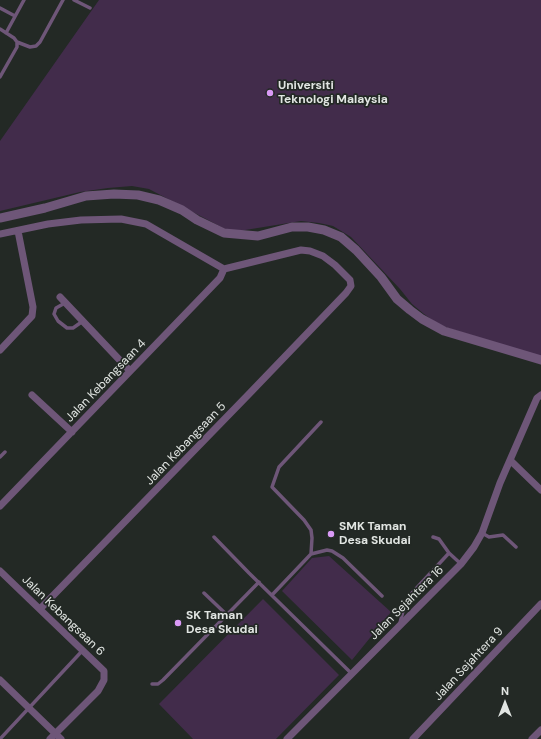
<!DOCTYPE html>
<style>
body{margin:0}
#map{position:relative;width:541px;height:739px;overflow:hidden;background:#232925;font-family:"DM Sans",sans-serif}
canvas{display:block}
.north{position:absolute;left:485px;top:683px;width:40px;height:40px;-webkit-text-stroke:3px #232925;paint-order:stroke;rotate:0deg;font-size:11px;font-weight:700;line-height:16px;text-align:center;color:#e1e5e2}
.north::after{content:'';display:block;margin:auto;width:14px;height:18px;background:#e1e5e2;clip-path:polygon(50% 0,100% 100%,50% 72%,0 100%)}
</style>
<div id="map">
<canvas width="541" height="739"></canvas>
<div class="north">N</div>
</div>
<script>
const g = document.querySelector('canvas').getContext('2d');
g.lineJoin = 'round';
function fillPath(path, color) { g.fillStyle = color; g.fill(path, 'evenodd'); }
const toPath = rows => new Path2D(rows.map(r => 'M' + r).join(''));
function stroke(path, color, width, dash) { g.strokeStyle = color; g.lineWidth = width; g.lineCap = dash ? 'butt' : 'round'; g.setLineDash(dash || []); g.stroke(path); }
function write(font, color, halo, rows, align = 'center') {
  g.font = font + ' "DM Sans",sans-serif'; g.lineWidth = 3.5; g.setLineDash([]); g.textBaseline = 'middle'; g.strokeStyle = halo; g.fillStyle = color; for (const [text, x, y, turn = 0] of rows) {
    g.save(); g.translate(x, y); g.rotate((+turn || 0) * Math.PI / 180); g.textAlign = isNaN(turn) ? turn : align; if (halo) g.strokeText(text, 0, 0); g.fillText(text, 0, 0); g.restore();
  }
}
fillPath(toPath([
 [99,0,541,0,541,357,448,328,435,322,424,314,412,304,400,289,351,237,333,226,319,223,301,221,239,231,227,230,149,189,132,186,108,188,80,192,0,211,0,141],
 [329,556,391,612,352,660,282,591,312,558],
 [263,599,339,675,276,739,193,739,159,704]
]), '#422c4b');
stroke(toPath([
 [74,0,90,8],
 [0,8,15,16],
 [0,29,14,38,17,42,17,47,0,77],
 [6,33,24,0],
 [17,42,30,47,36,46,40,42,63,0],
 [65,303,56,308,54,314,58,321,67,328,73,328,83,321],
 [0,457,5,452],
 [482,533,489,537,503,535,516,547],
 [214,537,249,573,352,674],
 [449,553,461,564],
 [311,554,312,538,311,530,304,520,272,487,279,467,321,422],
 [204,593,227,615],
 [272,595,311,554,327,550,332,551,343,558,382,596],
 [400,623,403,611,412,593,449,553,439,539,433,537],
 [152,684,158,684,163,680,259,582],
 [0,739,83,650]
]), '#6e5678', 3.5);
stroke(toPath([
 [0,234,48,224,81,220,121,219,146,224,224,269,301,250,310,251,323,256,335,265,350,280,351,286,346,293,248,395,40,609],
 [60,297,130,371],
 [0,350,32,316,33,307,18,231],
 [32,395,72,432],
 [511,461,541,490],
 [0,506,220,278,224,269],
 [0,571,104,671,104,680,98,691,50,739],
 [0,680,61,739],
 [287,739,461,564,474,547,482,533,500,483,537,398,541,395],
 [413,739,541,604],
 [532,739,541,730]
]), '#6e5678', 7);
stroke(toPath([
 [0,218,45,208,86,196,114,194,138,195,159,200,182,210,197,220,224,233,258,236,292,227,308,227,324,230,341,237,356,250,381,277,397,299,410,310,422,319,444,331,541,360]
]), '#6e5678', 9);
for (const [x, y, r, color] of [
 [270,93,4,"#da9af6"],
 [331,534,4,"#da9af6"],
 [178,623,4,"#da9af6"]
]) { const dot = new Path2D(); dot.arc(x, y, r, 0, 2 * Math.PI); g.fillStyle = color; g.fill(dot); stroke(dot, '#232925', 1.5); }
write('bold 12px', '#e1e5e2', '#232925', [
 ["Universiti",278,86],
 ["Teknologi Malaysia",278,100],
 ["SMK Taman",339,527],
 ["Desa Skudai",339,541],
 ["SK Taman",186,616],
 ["Desa Skudai",186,630]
], 'left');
write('12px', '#e1e5e2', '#232925', [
 ["Jalan Kebangsaan 4",106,381,-46],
 ["Jalan Kebangsaan 5",186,444,-46],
 ["Jalan Sejahtera 16",407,603,-45],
 ["Jalan Kebangsaan 6",63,616,44],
 ["Jalan Sejahtera 9",469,664,-47]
]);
</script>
